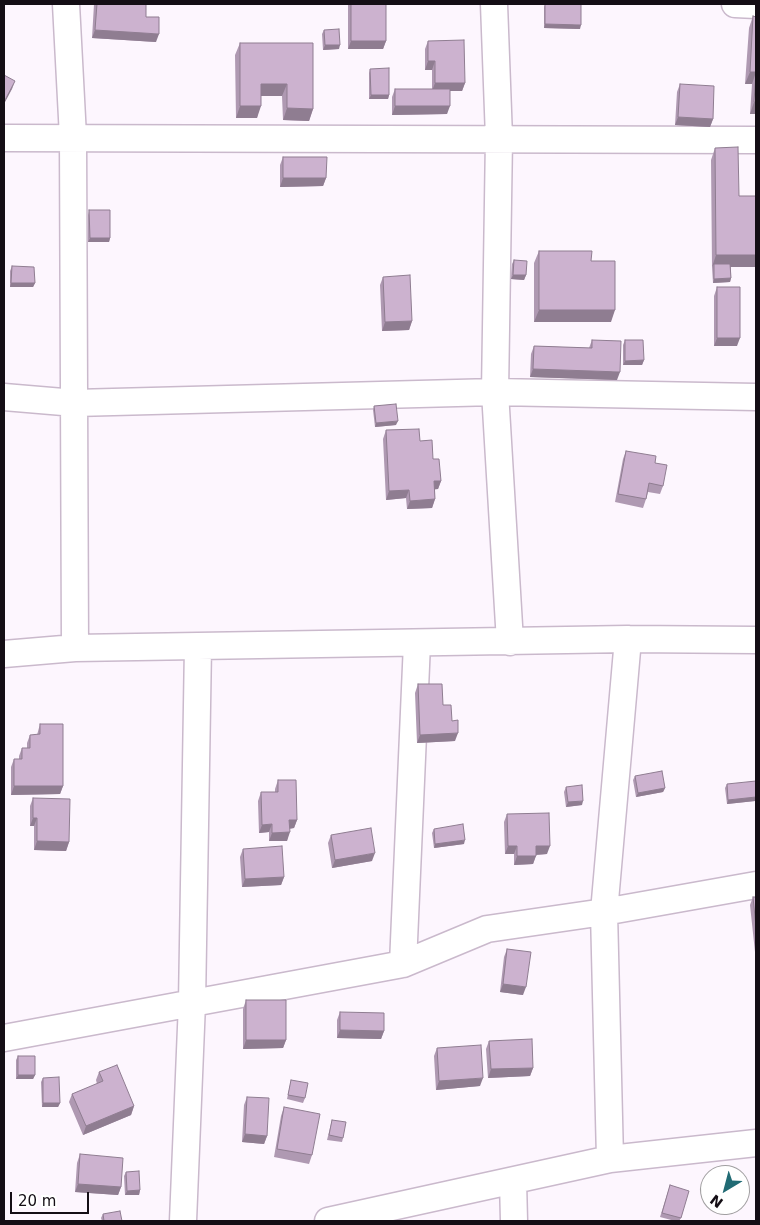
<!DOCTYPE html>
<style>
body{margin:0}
#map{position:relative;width:760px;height:1225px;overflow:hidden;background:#fdf6fe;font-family:"DejaVu Sans",sans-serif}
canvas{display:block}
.frame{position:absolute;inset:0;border:5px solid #140e15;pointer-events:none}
.north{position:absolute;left:700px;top:1165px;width:50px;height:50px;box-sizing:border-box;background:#fff;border:1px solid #a19fa1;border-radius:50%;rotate:217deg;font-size:14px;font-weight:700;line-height:20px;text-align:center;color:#140e15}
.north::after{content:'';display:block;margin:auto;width:18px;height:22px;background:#216b74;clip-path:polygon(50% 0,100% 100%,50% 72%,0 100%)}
.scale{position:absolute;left:10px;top:1192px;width:79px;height:22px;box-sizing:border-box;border:2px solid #140e15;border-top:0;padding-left:6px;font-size:15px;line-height:18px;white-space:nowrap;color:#140e15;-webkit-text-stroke:4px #fff;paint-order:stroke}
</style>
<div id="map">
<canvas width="760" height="1225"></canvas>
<div class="frame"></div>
<div class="north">N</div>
<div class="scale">20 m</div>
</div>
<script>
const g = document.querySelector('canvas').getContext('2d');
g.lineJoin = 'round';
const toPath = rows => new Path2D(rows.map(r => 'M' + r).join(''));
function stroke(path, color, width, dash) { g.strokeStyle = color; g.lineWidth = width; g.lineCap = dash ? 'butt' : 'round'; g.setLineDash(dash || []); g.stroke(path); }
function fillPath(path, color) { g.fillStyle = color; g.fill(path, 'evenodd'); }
const minor = toPath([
 [66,4,73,137,75,648],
 [494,4,499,138,495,392,510,642],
 [735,4,756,5],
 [4,138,756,140],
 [4,397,75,403,495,392,756,397],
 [4,654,75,648,628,639,756,640],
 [403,964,417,643],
 [4,1038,403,964,487,929,604,912,756,885],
 [610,1159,604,912,628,639],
 [513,1181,514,1221],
 [183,1221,192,1003,198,646],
 [328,1221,610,1159,756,1143]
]);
stroke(minor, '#cab9cc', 29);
stroke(minor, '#fff', 26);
fillPath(toPath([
 [94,4,146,17,156,42,92,38],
 [348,4,386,4,386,41,383,49,348,49],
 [545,4,580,29,544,28,544,7],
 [753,16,756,17,756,114,750,114,752,84,745,84,749,28],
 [324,30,339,49,323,50,322,34],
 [428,41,465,83,462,91,450,91,447,114,392,115,392,97,395,89,432,89,432,70,425,70,425,49],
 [240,43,313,43,313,109,309,121,283,120,282,96,261,96,257,118,236,118,235,55],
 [370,69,389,95,388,99,369,99,369,73],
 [680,84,713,119,710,127,675,125,677,92],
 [715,148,731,267,731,278,730,282,713,283,712,267,711,160],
 [283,157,326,178,323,186,280,187,280,165],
 [89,210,110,238,109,242,88,242,88,215],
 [539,251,591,261,611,322,534,322,534,263],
 [514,260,526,275,524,280,511,279,512,264],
 [12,266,35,283,33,287,10,287,10,271],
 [383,277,412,321,409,330,382,331,380,285],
 [717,287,737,346,714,346,714,296],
 [592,340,617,380,530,377,531,354,534,346,589,348],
 [625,340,644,360,642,365,623,365,623,345],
 [374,406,396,425,375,427,373,410],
 [386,430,420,441,433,459,441,481,438,489,435,489,435,499,432,508,407,509,406,498,386,500,383,439],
 [626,451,655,463,663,486,660,494,648,492,646,499,643,508,615,502,623,459],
 [418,684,443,705,452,721,455,741,417,743,415,693],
 [40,724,63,786,60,794,11,795,11,767,14,759,19,759,19,756,22,748,27,748,27,743,30,735,37,735],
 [635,776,665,788,663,792,636,797,633,780],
 [278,780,297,820,294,828,289,829,287,841,269,841,269,832,259,833,258,801,261,792,275,792,275,789],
 [727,784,756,790,756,798,755,801,727,804,725,788],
 [566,787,582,805,566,807,564,792],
 [33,798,69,842,66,851,34,850,34,826,30,826,30,806],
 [507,814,547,854,536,855,533,864,514,865,514,854,505,854,504,822],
 [434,829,464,844,434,848,432,833],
 [331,835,372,861,332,868,328,843],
 [243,849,284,877,281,885,242,887,240,857],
 [753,897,756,897,756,952,755,952,750,905],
 [507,949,523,995,500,992,504,957],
 [246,1000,286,1040,283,1048,243,1049,243,1009],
 [340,1012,384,1031,381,1039,337,1038,337,1020],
 [489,1041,533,1068,530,1076,488,1078,486,1049],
 [437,1048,480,1086,436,1090,434,1056],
 [18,1056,35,1075,33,1079,16,1079,16,1060],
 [99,1072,134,1106,131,1115,83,1135,69,1102,72,1094,97,1084,96,1080],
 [43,1078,60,1103,58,1107,42,1107,41,1082],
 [291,1080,305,1098,303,1103,287,1099],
 [247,1097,267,1136,264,1144,242,1142,244,1105],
 [284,1107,312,1155,309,1164,274,1157,281,1116],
 [332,1120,343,1138,342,1142,327,1140],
 [80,1154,121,1187,118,1195,75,1192,77,1163],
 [126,1172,140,1190,139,1195,125,1195,124,1176],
 [670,1185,681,1218,679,1221,675,1221,660,1217],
 [103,1214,122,1221,102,1221,101,1218]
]), '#af99b2');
fillPath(toPath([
 [545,24,581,25,580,29,544,28],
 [95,30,159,34,156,42,92,38],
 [351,41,386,41,383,49,348,49],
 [325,45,340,45,339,49,323,50],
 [428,61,435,61,432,70,425,70],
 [750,72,756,72,752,84,745,84],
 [15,81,12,89,4,104,4,102],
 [435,83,465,83,462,91,432,91],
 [261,84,287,84,282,96,257,96],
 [371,95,389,95,388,99,369,99],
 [754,102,756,102,756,114,750,114],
 [240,106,261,106,257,118,236,118],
 [395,106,450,106,447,114,392,115],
 [287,108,313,109,309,121,283,120],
 [678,117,713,119,710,127,675,125],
 [283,178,326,178,323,186,280,187],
 [90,238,110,238,109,242,88,242],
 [716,255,756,255,756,267,714,267,714,264,712,267],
 [513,275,526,275,524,280,511,279],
 [731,278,730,282,713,283,714,279],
 [11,283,35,283,33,287,10,287],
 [539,310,615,310,611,322,534,322],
 [412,321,409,330,382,331,385,322],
 [717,338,740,338,737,346,714,346],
 [644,360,642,365,623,365,625,361],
 [533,369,620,372,617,380,530,377],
 [398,421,396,425,375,427,376,423],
 [434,481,441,481,438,489,431,490],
 [409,490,406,498,386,500,389,491],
 [435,499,432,508,407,509,410,501],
 [458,733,455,741,417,743,420,735],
 [14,786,63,786,60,794,11,795],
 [665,788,663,792,636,797,638,793],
 [756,797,755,801,727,804,728,800],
 [583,801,582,805,566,807,568,802],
 [33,818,37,818,34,826,30,826],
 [289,820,297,820,294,828,286,829],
 [272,824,269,832,259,833,262,825],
 [290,832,287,841,269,841,272,833],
 [465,840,464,844,434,848,435,844],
 [37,841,69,842,66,851,34,850],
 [508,846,517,846,514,854,505,854],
 [536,846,550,846,547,854,533,855],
 [375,853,372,861,332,868,335,860],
 [517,856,536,856,533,864,514,865],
 [284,877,281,885,242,887,245,879],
 [503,984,526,987,523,995,500,992],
 [340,1030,384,1031,381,1039,337,1038],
 [246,1040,286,1040,283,1048,243,1049],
 [533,1068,530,1076,488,1078,491,1069],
 [18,1075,35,1075,33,1079,16,1079],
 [483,1078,480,1086,436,1090,439,1081],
 [43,1103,60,1103,58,1107,42,1107],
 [134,1106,131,1115,83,1135,86,1126],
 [245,1134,267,1136,264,1144,242,1142],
 [78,1184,121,1187,118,1195,75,1192],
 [140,1190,139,1195,125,1195,127,1191]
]), '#8f7d91');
const building = toPath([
 [97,4,146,4,146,17,159,17,159,34,95,30,97,4],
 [351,4,386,4,386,41,351,41,351,4],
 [545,4,581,4,581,25,545,24,545,4],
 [753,16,756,17,756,102,754,102,756,72,750,72,753,16],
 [339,29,340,45,325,45,324,30,339,29],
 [464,40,465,83,435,83,435,61,428,61,428,41,464,40],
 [240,43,313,43,313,109,287,108,287,84,261,84,261,106,240,106,240,43],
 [389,68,389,95,371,95,370,69,389,68],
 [4,75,15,81,4,102,4,75],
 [680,84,714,86,713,119,678,117,680,84],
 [395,89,450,89,450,106,395,106,395,89],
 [738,147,739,196,756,196,756,255,716,255,715,148,738,147],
 [283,157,327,157,326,178,283,178,283,157],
 [89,210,110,210,110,238,90,238,89,210],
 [539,251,592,251,591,261,615,261,615,310,539,310,539,251],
 [514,260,527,261,526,275,513,275,514,260],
 [714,264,730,264,731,278,714,279,714,264],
 [12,266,34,267,35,283,11,283,12,266],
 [410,275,412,321,385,322,383,277,410,275],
 [717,287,740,287,740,338,717,338,717,287],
 [592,340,621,341,620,372,533,369,534,346,592,348,592,340],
 [625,340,643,340,644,360,625,361,625,340],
 [396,404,398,421,376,423,374,406,396,404],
 [419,429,420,441,432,440,433,459,439,459,441,481,434,481,435,499,410,501,409,490,389,491,386,430,419,429],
 [626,451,656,456,655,463,667,465,663,486,649,483,646,499,618,494,626,451],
 [418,684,442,684,443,705,451,705,452,721,458,720,458,733,420,735,418,684],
 [40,724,63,724,63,786,14,786,14,759,22,759,22,748,30,748,30,735,40,734,40,724],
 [662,771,665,788,638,793,635,776,662,771],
 [278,780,296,780,297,820,289,820,290,832,272,833,272,824,262,825,261,792,278,792,278,780],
 [756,781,756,797,728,800,727,784,756,781],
 [582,785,583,801,568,802,566,787,582,785],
 [33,798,70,799,69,842,37,841,37,818,33,818,33,798],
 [549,813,550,846,536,846,536,856,517,856,517,846,508,846,507,814,549,813],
 [463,824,465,840,435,844,434,829,463,824],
 [371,828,375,853,335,860,331,835,371,828],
 [282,846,284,877,245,879,243,849,282,846],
 [753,897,756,897,756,927,753,897],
 [507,949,531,952,526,987,503,984,507,949],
 [246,1000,286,1000,286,1040,246,1040,246,1000],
 [340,1012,384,1013,384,1031,340,1030,340,1012],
 [532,1039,533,1068,491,1069,489,1041,532,1039],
 [481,1045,483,1078,439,1081,437,1048,481,1045],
 [18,1056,35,1056,35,1075,18,1075,18,1056],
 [117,1065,134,1106,86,1126,72,1094,103,1081,99,1072,117,1065],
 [59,1077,60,1103,43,1103,43,1078,59,1077],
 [291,1080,308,1083,305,1098,288,1095,291,1080],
 [247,1097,269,1098,267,1136,245,1134,247,1097],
 [284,1107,320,1114,312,1155,277,1149,284,1107],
 [332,1120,346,1122,343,1138,329,1135,332,1120],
 [80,1154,123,1158,121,1187,78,1184,80,1154],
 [139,1171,140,1190,127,1191,126,1172,139,1171],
 [670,1185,689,1191,681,1218,662,1213,670,1185],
 [120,1211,122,1221,104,1221,103,1214,120,1211]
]);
fillPath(building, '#ccb2cf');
stroke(building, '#8f7d91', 1);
</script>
